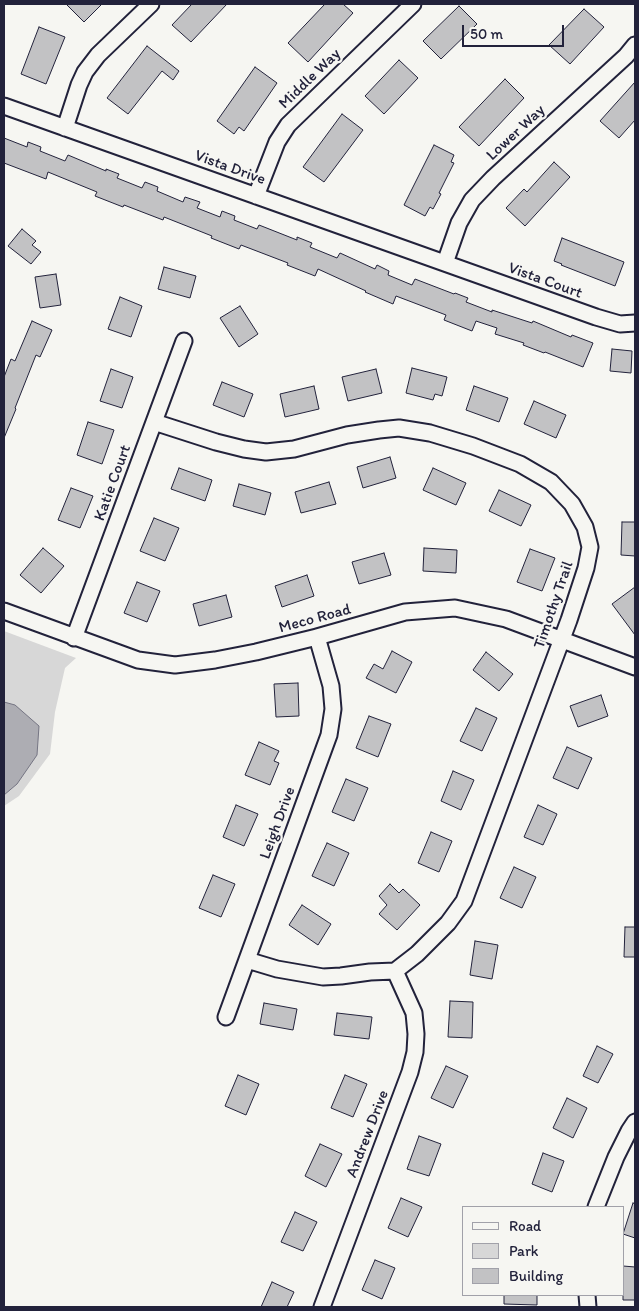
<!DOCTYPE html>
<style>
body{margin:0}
#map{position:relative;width:639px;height:1311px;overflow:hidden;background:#f6f6f2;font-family:Itim,sans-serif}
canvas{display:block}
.frame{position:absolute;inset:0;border:5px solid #22223b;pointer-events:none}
.legend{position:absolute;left:462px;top:1206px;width:162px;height:90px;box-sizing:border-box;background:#f6f6f2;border:1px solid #a1a1a9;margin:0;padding:6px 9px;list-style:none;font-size:15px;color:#22223b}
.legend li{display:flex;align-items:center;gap:10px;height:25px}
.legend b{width:25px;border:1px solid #a1a1a9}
.scale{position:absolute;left:462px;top:25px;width:102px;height:22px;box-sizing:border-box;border:2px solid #22223b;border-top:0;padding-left:6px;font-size:15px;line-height:18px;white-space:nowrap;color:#22223b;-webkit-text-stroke:4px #f6f6f2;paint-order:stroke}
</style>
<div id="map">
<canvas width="639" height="1311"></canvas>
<div class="frame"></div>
<ul class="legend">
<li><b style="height:6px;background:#f6f6f2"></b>Road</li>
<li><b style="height:14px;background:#d7d7d7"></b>Park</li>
<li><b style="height:14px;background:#c2c2c4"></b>Building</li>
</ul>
<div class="scale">50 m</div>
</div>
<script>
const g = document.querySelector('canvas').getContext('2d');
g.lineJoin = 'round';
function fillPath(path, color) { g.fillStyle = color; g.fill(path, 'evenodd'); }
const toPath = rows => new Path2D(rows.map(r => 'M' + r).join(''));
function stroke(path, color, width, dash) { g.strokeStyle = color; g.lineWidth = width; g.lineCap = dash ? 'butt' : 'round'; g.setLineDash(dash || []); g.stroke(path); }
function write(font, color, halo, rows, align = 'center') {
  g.font = font + ' Itim,sans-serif'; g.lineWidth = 4.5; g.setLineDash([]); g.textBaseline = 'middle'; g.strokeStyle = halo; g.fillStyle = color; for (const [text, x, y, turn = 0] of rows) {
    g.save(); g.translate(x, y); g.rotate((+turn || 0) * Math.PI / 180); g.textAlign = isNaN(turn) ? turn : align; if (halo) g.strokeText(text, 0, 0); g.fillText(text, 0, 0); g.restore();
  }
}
fillPath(toPath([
 [4,631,76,658,65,668,55,712,50,754,19,796,4,806]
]), '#d7d7d7');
const water = toPath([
 [4,702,15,705,39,726,37,755,17,784,4,795,4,702]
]);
fillPath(water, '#adadb3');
stroke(water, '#757583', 1);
const building = toPath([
 [66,4,102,4,84,22,66,4],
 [192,4,227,4,191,42,172,25,192,4],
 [325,4,343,4,353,13,308,62,288,43,325,4],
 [459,6,477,24,441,59,423,41,459,6],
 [584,9,604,27,570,64,549,45,584,9],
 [39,27,65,37,46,84,21,74,39,27],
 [147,46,179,71,173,80,162,71,128,114,107,98,147,46],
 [399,60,418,78,384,114,365,96,399,60],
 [255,67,277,83,244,131,239,127,234,134,217,121,255,67],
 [505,79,524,98,479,146,459,127,505,79],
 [635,82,635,120,619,138,600,121,635,82],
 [342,114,363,130,324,182,303,167,342,114],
 [4,138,27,147,28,142,41,147,40,151,65,161,68,155,106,171,106,169,119,174,117,178,142,188,145,182,158,187,157,191,183,202,185,197,200,202,197,208,220,217,222,211,235,216,234,220,257,229,259,225,297,240,297,237,312,243,310,247,337,258,340,253,375,269,377,265,389,271,388,275,412,285,415,279,454,294,455,293,468,298,466,302,492,312,492,310,532,323,533,321,571,337,572,335,593,343,583,367,545,352,544,353,523,345,524,343,495,334,497,328,476,321,472,331,444,320,446,315,396,296,393,304,365,292,366,291,318,269,315,276,287,265,288,263,241,245,239,249,211,238,212,236,164,217,163,220,124,205,123,207,95,196,97,192,48,172,46,179,4,163,4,138],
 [434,145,454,155,451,162,454,163,439,193,441,194,433,209,430,207,425,216,404,205,434,145],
 [554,162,570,177,525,226,506,208,524,189,527,192,554,162],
 [22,229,36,241,32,245,41,252,31,264,8,246,22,229],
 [562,238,624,262,615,286,561,265,562,264,554,261,562,238],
 [164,267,196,276,190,298,158,289,164,267],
 [56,274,61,305,40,308,35,277,56,274],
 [120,297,142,306,131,337,108,329,120,297],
 [240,306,258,334,239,347,220,318,240,306],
 [32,321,52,330,40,357,36,355,15,408,16,409,4,438,4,377,11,359,15,361,32,321],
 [612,349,632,351,631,373,610,371,612,349],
 [412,368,447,377,442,396,435,394,433,400,406,393,412,368],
 [111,369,133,377,122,408,100,401,111,369],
 [376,369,382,393,348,401,342,377,376,369],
 [222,382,253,394,244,417,213,405,222,382],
 [314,386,319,409,285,417,280,394,314,386],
 [474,386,508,398,499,422,466,410,474,386],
 [534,401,566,415,556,438,524,424,534,401],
 [88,422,114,430,102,464,77,455,88,422],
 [390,457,396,478,363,488,357,467,390,457],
 [179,468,212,480,205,501,171,489,179,468],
 [433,468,466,483,456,505,423,490,433,468],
 [329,482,336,504,301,513,295,492,329,482],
 [239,484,271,493,265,515,233,506,239,484],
 [71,488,93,496,80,528,58,520,71,488],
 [499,490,531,505,521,526,489,511,499,490],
 [154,518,179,528,165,561,140,551,154,518],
 [622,522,635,522,635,556,621,555,622,522],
 [43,548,64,566,41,593,20,575,43,548],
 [424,548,457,550,456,573,423,571,424,548],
 [530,549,555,558,542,591,517,582,530,549],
 [384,553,391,575,359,584,352,562,384,553],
 [307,575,314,596,282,607,275,586,307,575],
 [137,582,160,591,147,622,124,613,137,582],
 [635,587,635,635,612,604,635,587],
 [226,595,232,617,199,626,193,604,226,595],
 [392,651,412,662,396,693,366,678,374,664,383,669,392,651],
 [486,652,513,674,499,691,473,670,486,652],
 [298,683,299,716,276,717,274,684,298,683],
 [601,695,608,716,578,727,570,706,601,695],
 [476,708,497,718,482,751,460,741,476,708],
 [369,716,391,724,378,757,356,748,369,716],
 [259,742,279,751,274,761,279,763,270,785,245,775,259,742],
 [567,747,592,758,578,789,553,778,567,747],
 [453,771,474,780,461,810,441,801,453,771],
 [346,779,368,788,354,821,332,812,346,779],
 [236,805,258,814,244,846,223,837,236,805],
 [538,805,557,814,543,845,524,837,538,805],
 [431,832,452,841,439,872,418,863,431,832],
 [327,843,349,853,334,886,312,876,327,843],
 [514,867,536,877,522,908,500,898,514,867],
 [213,875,235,884,221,917,199,908,213,875],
 [390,884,399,893,403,889,420,905,397,930,379,914,387,905,379,896,390,884],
 [302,905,331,924,318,945,289,925,302,905],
 [625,927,635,927,635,957,624,957,625,927],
 [475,941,498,945,492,979,470,975,475,941],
 [450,1001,473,1002,472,1038,448,1037,450,1001],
 [264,1003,297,1009,293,1030,260,1024,264,1003],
 [337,1013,372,1017,369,1039,334,1035,337,1013],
 [597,1046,613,1054,598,1083,583,1076,597,1046],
 [446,1066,468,1076,453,1108,431,1098,446,1066],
 [238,1075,259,1084,246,1115,225,1106,238,1075],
 [345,1075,367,1084,353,1117,331,1108,345,1075],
 [567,1098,587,1108,573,1138,553,1128,567,1098],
 [419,1136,441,1144,429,1176,407,1169,419,1136],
 [320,1144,342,1154,326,1187,305,1176,320,1144],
 [543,1153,564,1161,552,1192,532,1184,543,1153],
 [401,1198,422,1207,408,1237,388,1228,401,1198],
 [633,1203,635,1204,635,1238,623,1234,633,1203],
 [295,1212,317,1222,303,1251,281,1242,295,1212],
 [375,1260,395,1268,382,1299,362,1290,375,1260],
 [623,1266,635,1267,635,1300,623,1300,623,1266],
 [272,1282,294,1292,287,1307,261,1307,272,1282],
 [504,1295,537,1295,537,1305,504,1304,504,1295]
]);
fillPath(building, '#c2c2c4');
stroke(building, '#22223b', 1);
const minor = toPath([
 [4,106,596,317,620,324,635,323],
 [65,128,79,85,85,72,98,55,151,4],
 [256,196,277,142,288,125,413,4],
 [445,263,459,223,472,200,493,178,626,56,635,45],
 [154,422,216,442,244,449,266,452,294,449,347,435,379,430,399,428,430,433,473,446,520,464,551,482,572,504,585,527,590,547,586,568,569,620,464,901,448,923,417,954,395,971,370,972,341,976,323,977,277,969,247,960],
 [4,611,138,660,175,665,215,660,256,652,317,637,405,612,455,608,506,619,635,667],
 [74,638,184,341],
 [226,1017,329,735,333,709,331,686,317,637],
 [596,1207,616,1157,629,1131,635,1122],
 [587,1295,588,1307],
 [322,1307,410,1072,415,1052,416,1034,414,1013,395,971]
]);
stroke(minor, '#22223b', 19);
stroke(minor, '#f6f6f2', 15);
write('16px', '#22223b', '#f6f6f2', [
 ["Middle Way",310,79,-44],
 ["Lower Way",516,133,-43],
 ["Vista Drive",230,168,20],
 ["Vista Court",545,281,20],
 ["Katie Court",113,483,-70],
 ["Timothy Trail",554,605,-71],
 ["Meco Road",315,619,-15],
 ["Leigh Drive",278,823,-70],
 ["Andrew Drive",368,1134,-69]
]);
</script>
